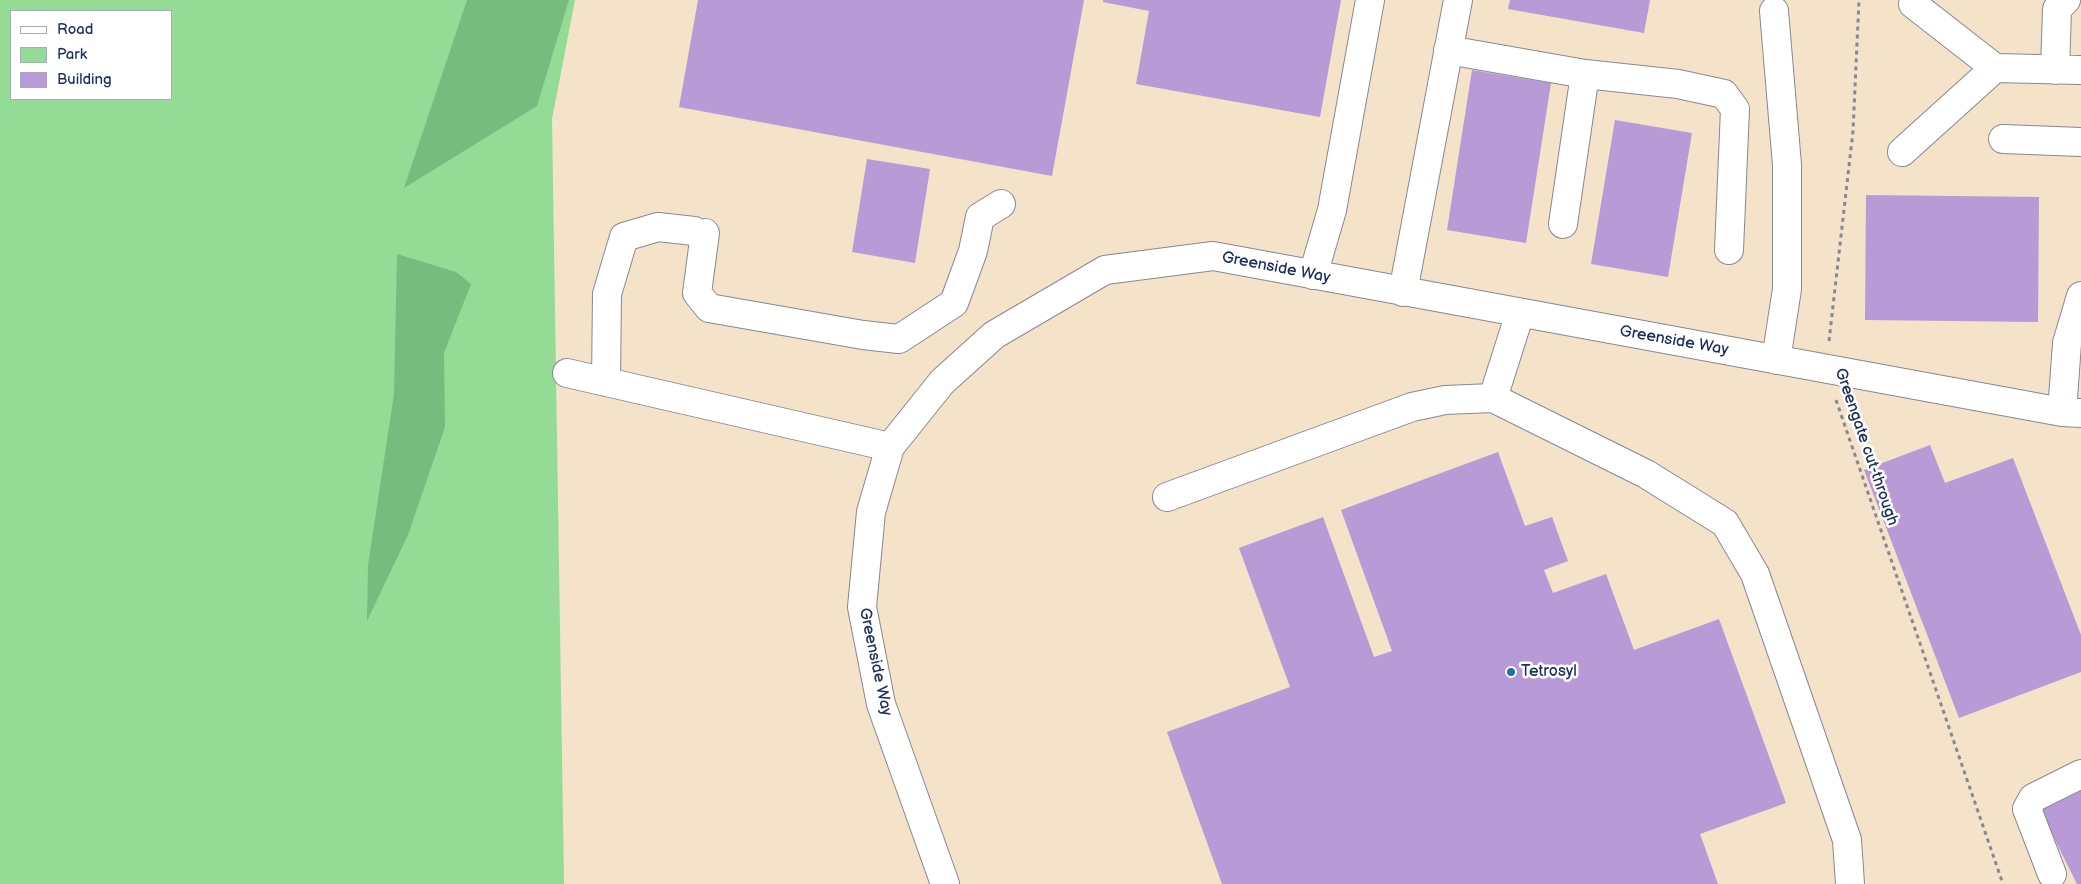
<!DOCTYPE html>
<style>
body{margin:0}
#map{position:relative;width:2081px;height:884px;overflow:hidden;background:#f4e2c9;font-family:"Balsamiq Sans",sans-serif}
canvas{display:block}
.legend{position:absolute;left:10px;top:10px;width:162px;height:90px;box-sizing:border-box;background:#fff;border:1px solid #a4acbf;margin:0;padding:6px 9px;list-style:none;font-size:15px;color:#1b2f5e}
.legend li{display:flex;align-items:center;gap:10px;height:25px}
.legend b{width:25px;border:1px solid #a4acbf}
</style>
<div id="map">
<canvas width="2081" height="884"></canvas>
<ul class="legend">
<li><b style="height:6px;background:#fff"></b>Road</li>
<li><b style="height:14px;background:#94dc96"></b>Park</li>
<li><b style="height:14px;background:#b89ad6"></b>Building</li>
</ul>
</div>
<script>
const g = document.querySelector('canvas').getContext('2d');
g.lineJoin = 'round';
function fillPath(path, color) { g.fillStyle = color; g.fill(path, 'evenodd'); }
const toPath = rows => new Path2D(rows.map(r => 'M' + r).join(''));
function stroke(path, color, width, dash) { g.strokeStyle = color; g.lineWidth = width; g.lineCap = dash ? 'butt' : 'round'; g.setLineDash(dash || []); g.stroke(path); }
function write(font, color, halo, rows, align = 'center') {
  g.font = font + ' "Balsamiq Sans",sans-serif'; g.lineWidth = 5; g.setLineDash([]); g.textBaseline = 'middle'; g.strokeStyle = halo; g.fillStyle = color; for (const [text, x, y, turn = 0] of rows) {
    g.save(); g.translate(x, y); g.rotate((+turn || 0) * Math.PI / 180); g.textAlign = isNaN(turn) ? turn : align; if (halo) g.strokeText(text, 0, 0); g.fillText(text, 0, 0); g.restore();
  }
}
fillPath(toPath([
 [0,0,575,0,552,119,564,884,0,884],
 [11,11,171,11,171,99,11,99]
]), '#94dc96');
fillPath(toPath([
 [467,0,569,0,537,106,404,188],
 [397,254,456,272,471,284,444,353,445,427,408,535,367,621,368,565,394,394]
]), '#77bc7f');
fillPath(toPath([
 [698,0,1084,0,1052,176,679,107],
 [1103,0,1341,0,1320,117,1136,84,1149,11,1103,2],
 [1510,0,1650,0,1644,33,1508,9],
 [1472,70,1551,83,1526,243,1447,230],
 [1615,120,1692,133,1668,277,1591,264],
 [867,159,930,169,915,263,852,252],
 [1866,195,2039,197,2038,322,1865,320],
 [1930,445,1945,483,2013,458,2081,635,2081,672,1959,718,1864,470],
 [1498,452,1525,526,1552,517,1568,561,1544,570,1553,593,1606,574,1634,650,1719,619,1786,803,1700,834,1718,884,1222,884,1167,732,1290,687,1239,548,1323,517,1374,657,1392,651,1341,510],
 [2081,790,2081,884,2077,884,2040,810]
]), '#b89ad6');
const minor = toPath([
 [1913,4,1995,68,2081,70],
 [1774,11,1787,165,1787,289,1776,360],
 [1448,50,1585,74,1678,84,1724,94,1735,109,1729,250],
 [2055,70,2057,9,2066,0],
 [2003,139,2081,142],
 [1902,152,1995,68],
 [1563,224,1585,74],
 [705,233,697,293,709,308,863,335,899,339,954,303,973,251,980,217,1001,204],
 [1313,275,1332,210,1370,0],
 [1403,292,1458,0],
 [567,373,890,447],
 [606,382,607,294,624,237,658,227,694,231],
 [1493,398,1520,313],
 [2062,412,2067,343,2081,296],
 [1167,497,1412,407,1445,400,1493,398,1646,474,1725,523,1755,574,1847,840,1850,884],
 [2052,874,2027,809,2033,798,2081,774],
 [945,884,881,704,862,607,871,512,890,447,942,382,994,335,1105,270,1213,256,2062,412,2081,413]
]);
stroke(minor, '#888894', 30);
stroke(toPath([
 [1829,341,1853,131,1859,0],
 [1836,400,2003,884]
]), '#888894', 3, [4, 4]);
stroke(minor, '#fff', 28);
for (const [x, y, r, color] of [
 [1511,672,5,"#1f6fb2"]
]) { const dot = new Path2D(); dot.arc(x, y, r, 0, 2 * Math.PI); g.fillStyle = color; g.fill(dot); stroke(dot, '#fff', 2); }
write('16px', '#1b2f5e', '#fff', [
 ["Greenside Way",1276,268,11],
 ["Greenside Way",1674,341,10],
 ["Greengate cut-through",1866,447,71],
 ["Greenside Way",875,662,78]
]);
write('16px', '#1b2f5e', '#fff', [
 ["Tetrosyl",1521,672]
], 'left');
</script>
